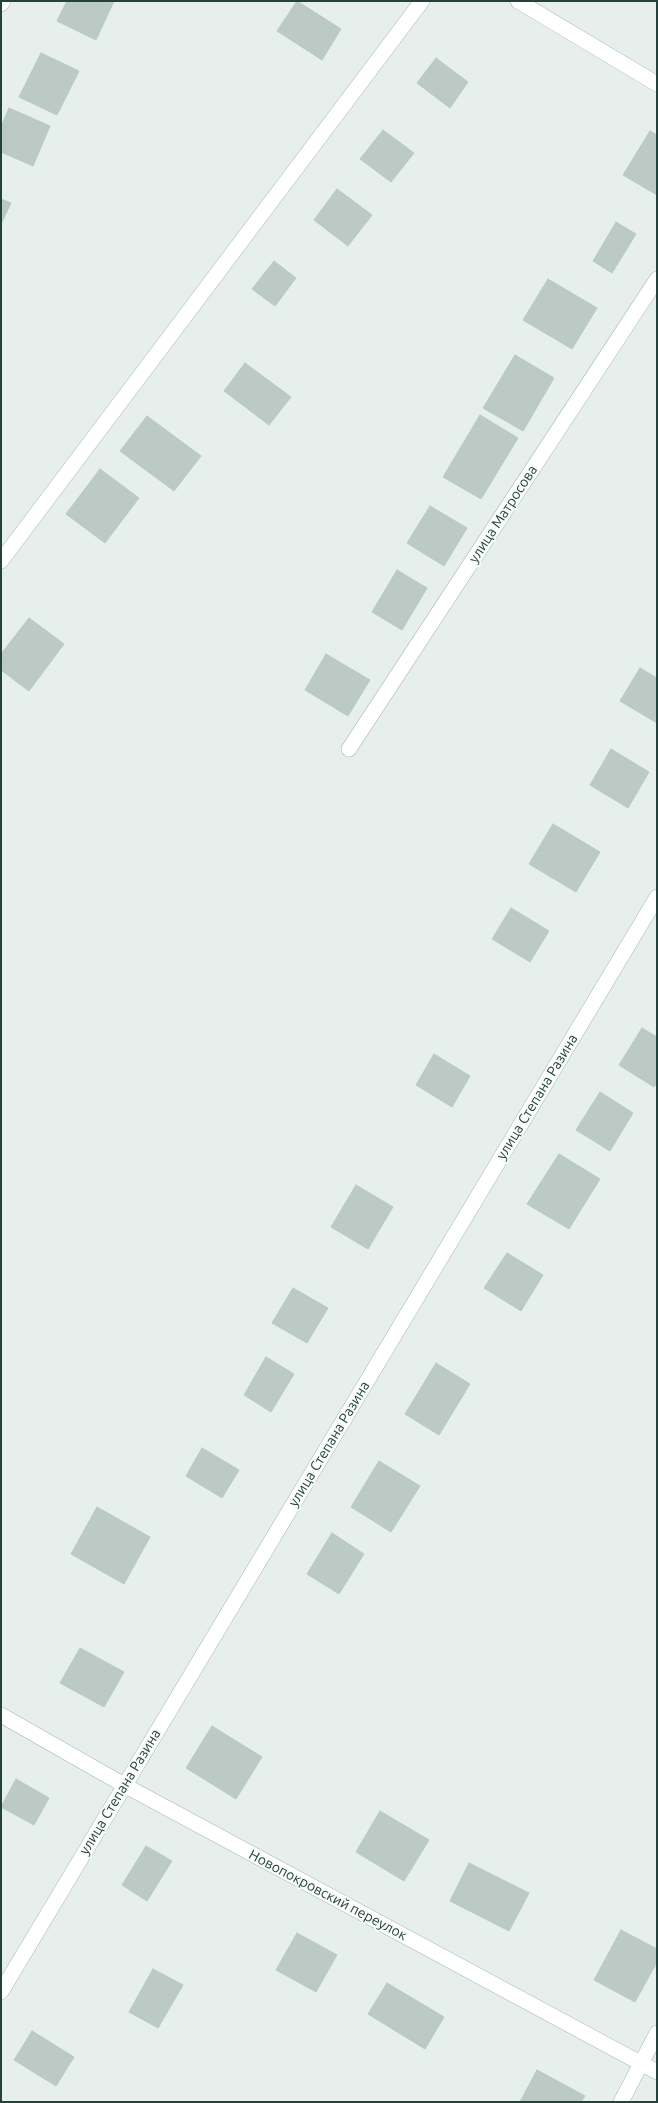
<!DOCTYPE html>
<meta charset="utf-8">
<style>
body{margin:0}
#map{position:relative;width:658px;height:2103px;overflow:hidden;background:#e6efeb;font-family:Ubuntu,sans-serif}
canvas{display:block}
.frame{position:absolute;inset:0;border:2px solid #24423a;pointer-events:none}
</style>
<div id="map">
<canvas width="658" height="2103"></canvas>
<div class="frame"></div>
</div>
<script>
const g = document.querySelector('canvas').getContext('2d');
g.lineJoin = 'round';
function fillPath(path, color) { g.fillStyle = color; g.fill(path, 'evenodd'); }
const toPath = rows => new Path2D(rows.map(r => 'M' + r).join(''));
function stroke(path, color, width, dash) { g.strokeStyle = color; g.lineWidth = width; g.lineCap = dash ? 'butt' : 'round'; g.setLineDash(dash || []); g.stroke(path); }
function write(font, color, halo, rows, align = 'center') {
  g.font = font + ' Ubuntu,sans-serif'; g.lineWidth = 4; g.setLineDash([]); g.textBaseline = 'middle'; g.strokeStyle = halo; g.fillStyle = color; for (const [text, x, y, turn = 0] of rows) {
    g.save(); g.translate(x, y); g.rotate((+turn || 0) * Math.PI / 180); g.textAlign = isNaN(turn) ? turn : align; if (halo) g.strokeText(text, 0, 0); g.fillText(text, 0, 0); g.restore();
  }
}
const building = toPath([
 [67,1,114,1,96,40,57,21,67,1],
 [297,1,341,29,322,60,277,31,297,1],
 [41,53,79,71,57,115,19,97,41,53],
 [436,58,468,82,450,108,417,83,436,58],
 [9,108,50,126,33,166,1,152,1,127,9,108],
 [383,130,414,153,391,182,360,159,383,130],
 [650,131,657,135,657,195,623,175,650,131],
 [337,189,372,215,348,246,314,220,337,189],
 [1,199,11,203,1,224,1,199],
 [616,222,636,234,612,273,593,261,616,222],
 [274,261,296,278,275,306,252,289,274,261],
 [548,279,597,308,572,349,523,320,548,279],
 [515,355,554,378,523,431,483,408,515,355],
 [245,363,291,397,269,425,224,391,245,363],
 [480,415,518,438,481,499,443,477,480,415],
 [147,416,201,456,174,491,120,451,147,416],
 [100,469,139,498,105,543,66,514,100,469],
 [430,506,467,528,444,566,407,543,430,506],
 [397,570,427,588,402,630,372,612,397,570],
 [29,618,64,644,29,691,1,670,1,654,29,618],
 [326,654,370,680,348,716,305,690,326,654],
 [640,668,657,678,657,723,620,701,640,668],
 [611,749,649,772,628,808,590,785,611,749],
 [553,824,600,852,576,892,529,864,553,824],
 [511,908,549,931,530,962,492,939,511,908],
 [642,1028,657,1037,657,1082,654,1087,619,1065,642,1028],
 [434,1054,470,1076,452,1107,416,1085,434,1054],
 [600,1092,633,1113,610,1151,576,1130,600,1092],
 [559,1154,600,1179,569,1229,527,1204,559,1154],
 [356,1185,393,1207,368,1249,331,1227,356,1185],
 [507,1253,543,1275,521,1311,484,1288,507,1253],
 [293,1288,328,1308,307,1343,272,1323,293,1288],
 [266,1357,294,1374,271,1412,244,1395,266,1357],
 [436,1363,470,1384,439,1435,405,1414,436,1363],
 [202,1448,239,1470,222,1498,186,1476,202,1448],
 [379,1461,420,1486,391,1532,351,1507,379,1461],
 [97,1507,150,1537,124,1584,71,1554,97,1507],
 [332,1533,364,1554,339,1594,307,1574,332,1533],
 [80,1648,124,1672,104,1707,60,1683,80,1648],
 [212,1726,262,1757,236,1799,186,1768,212,1726],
 [16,1779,49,1798,34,1825,1,1807,16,1779],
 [380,1811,429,1840,404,1881,356,1852,380,1811],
 [146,1846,172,1861,147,1901,122,1885,146,1846],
 [469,1863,529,1893,509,1931,450,1901,469,1863],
 [621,1930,657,1949,657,1962,635,2002,594,1980,621,1930],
 [297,1933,337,1955,316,1992,276,1970,297,1933],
 [153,1969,183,1985,158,2028,129,2012,153,1969],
 [387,1983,444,2017,425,2049,368,2014,387,1983],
 [32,2031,74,2057,56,2086,14,2060,32,2031],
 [537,2070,585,2096,581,2102,520,2102,537,2070]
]);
fillPath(building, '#bbcac4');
stroke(building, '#b8c9c2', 1);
const street = toPath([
 [1,4,3,1],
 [1,561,422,1],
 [349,749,657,279],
 [1,1715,124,1785,657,2072],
 [1,1992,657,897],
 [621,2102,657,2033]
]);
const secondary = toPath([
 [518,1,657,84]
]);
stroke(street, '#a8b8b2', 16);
stroke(secondary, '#a4bbb3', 16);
stroke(street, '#fff', 15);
stroke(secondary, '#fff', 15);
write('14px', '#24423a', '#f7fbf9', [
 ["улица Матросова",503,514,-57],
 ["улица Степана Разина",537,1097,-59],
 ["улица Степана Разина",329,1444,-59],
 ["улица Степана Разина",120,1792,-59],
 ["Новопокровский переулок",328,1895,28]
]);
</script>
